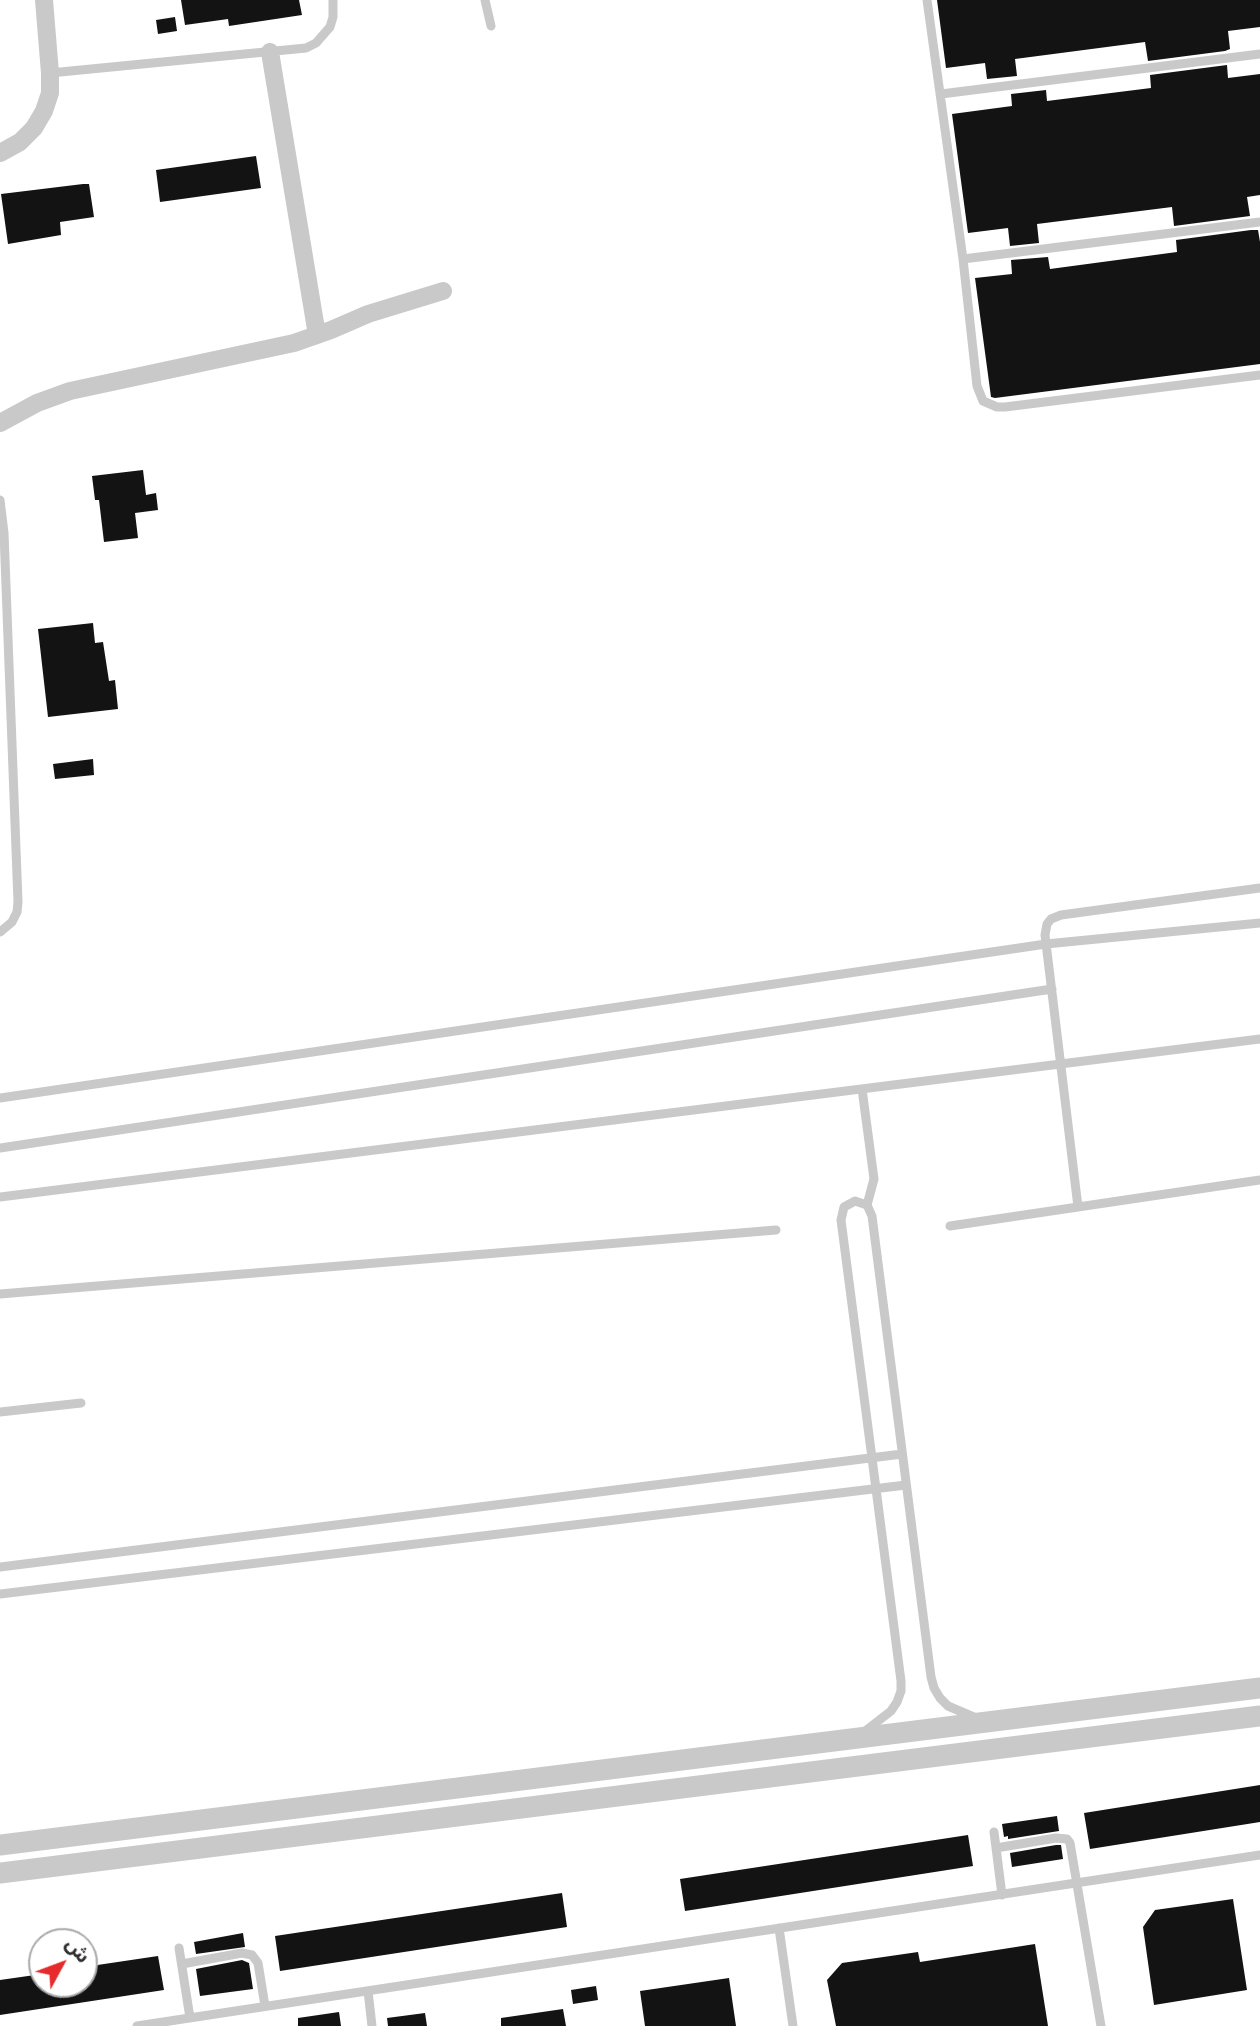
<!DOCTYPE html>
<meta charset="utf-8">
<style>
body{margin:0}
#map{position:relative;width:1260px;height:2026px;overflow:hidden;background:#fff;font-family:"Roboto Condensed","Noto Sans Arabic",sans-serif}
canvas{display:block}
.north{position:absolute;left:28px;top:1928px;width:70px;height:70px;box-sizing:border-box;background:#fff;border:2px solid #ababab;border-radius:50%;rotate:49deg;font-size:19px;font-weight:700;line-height:28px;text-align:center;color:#2c2c2c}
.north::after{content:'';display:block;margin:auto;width:24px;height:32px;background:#e72a2b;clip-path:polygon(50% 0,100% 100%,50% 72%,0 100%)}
</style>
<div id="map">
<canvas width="1260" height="2026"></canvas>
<div class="north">ش</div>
</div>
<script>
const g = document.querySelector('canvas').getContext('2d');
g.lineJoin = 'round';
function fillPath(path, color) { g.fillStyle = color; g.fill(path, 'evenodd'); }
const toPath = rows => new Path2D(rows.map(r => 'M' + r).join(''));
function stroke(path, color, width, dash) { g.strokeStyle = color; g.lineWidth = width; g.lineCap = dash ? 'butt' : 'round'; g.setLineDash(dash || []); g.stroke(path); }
fillPath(toPath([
 [181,0,299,0,302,15,229,26,228,19,185,25],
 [937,0,1260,0,1260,27,1228,31,1230,49,1225,51,1148,61,1145,42,1015,59,1017,76,987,79,985,63,946,68],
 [175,17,177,31,158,34,156,20],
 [1227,65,1228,78,1260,74,1260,195,1247,197,1250,216,1174,226,1172,207,1037,224,1039,243,1010,246,1008,228,968,233,952,114,1012,106,1011,94,1046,90,1047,101,1151,88,1150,75],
 [256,156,261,188,160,202,156,170],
 [83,184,89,184,94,217,60,222,61,235,8,244,1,194],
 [1251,230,1258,230,1260,242,1260,364,995,398,991,397,975,278,1012,274,1011,260,1048,257,1050,269,1177,252,1176,240],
 [143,470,146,495,156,493,158,510,135,513,138,538,104,542,99,500,95,500,92,476],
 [93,623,95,643,103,642,109,681,115,680,118,709,48,717,38,629],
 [93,759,94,775,55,779,53,764],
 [1260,1785,1260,1822,1090,1849,1084,1813],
 [1057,1816,1059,1831,1008,1839,1008,1836,1004,1837,1002,1824],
 [968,1835,973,1866,685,1911,680,1879],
 [1056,1845,1061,1845,1063,1859,1012,1867,1010,1853],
 [562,1893,567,1927,280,1971,275,1936],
 [1233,1899,1247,1990,1154,2005,1143,1927,1155,1910],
 [243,1933,245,1947,196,1954,194,1942],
 [1035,1944,1048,2026,836,2026,827,1980,842,1963,918,1952,920,1962],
 [158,1956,164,1990,0,2015,0,1980,42,1974,42,1984,84,1984,84,1967],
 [242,1960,249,1963,253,1989,200,1996,196,1969],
 [729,1978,736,2026,645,2026,640,1991],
 [596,1986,598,2000,573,2004,571,1990],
 [563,2009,566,2026,501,2026,501,2018],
 [339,2012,341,2026,298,2026,298,2018],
 [425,2013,427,2026,388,2026,387,2018]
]), '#131313');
stroke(toPath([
 [485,0,491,26],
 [927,0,963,259,977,386,983,401,997,407,1005,407,1260,375],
 [50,73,306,48,316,43,330,27,333,17,333,0],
 [941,94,1260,54],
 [963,259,1260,222],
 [0,500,4,533,18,902,17,912,12,922,0,932],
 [862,1089,874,1179,867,1205],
 [0,1098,1046,944,1260,923],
 [0,1148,1052,989],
 [0,1197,1260,1039],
 [1078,1207,1045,935,1047,924,1051,919,1061,915,1260,888],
 [950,1226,1260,1180],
 [0,1294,776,1230],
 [0,1412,81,1403],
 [0,1567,902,1454],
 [0,1594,906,1485],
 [864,1732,891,1711,897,1702,901,1691,901,1681,841,1220,844,1207,855,1201,867,1205,872,1216,931,1677,934,1688,940,1698,948,1706,976,1718],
 [994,1832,1002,1895],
 [996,1848,1056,1838,1067,1839,1070,1843,1101,2026],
 [779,1928,793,2026],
 [179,1948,190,2018],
 [182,1964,242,1953,252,1955,258,1963,265,2006],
 [368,1991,372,2026],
 [137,2026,1260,1855]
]), '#c9c9c9', 9);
stroke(toPath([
 [270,52,317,335],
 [0,153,20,142,34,128,44,111,50,93,50,73,44,0],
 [0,423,37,403,70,391,294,343,331,330,368,314,443,291]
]), '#c9c9c9', 18);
stroke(toPath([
 [0,1845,1260,1688],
 [0,1873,1260,1716]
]), '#c9c9c9', 21);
</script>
